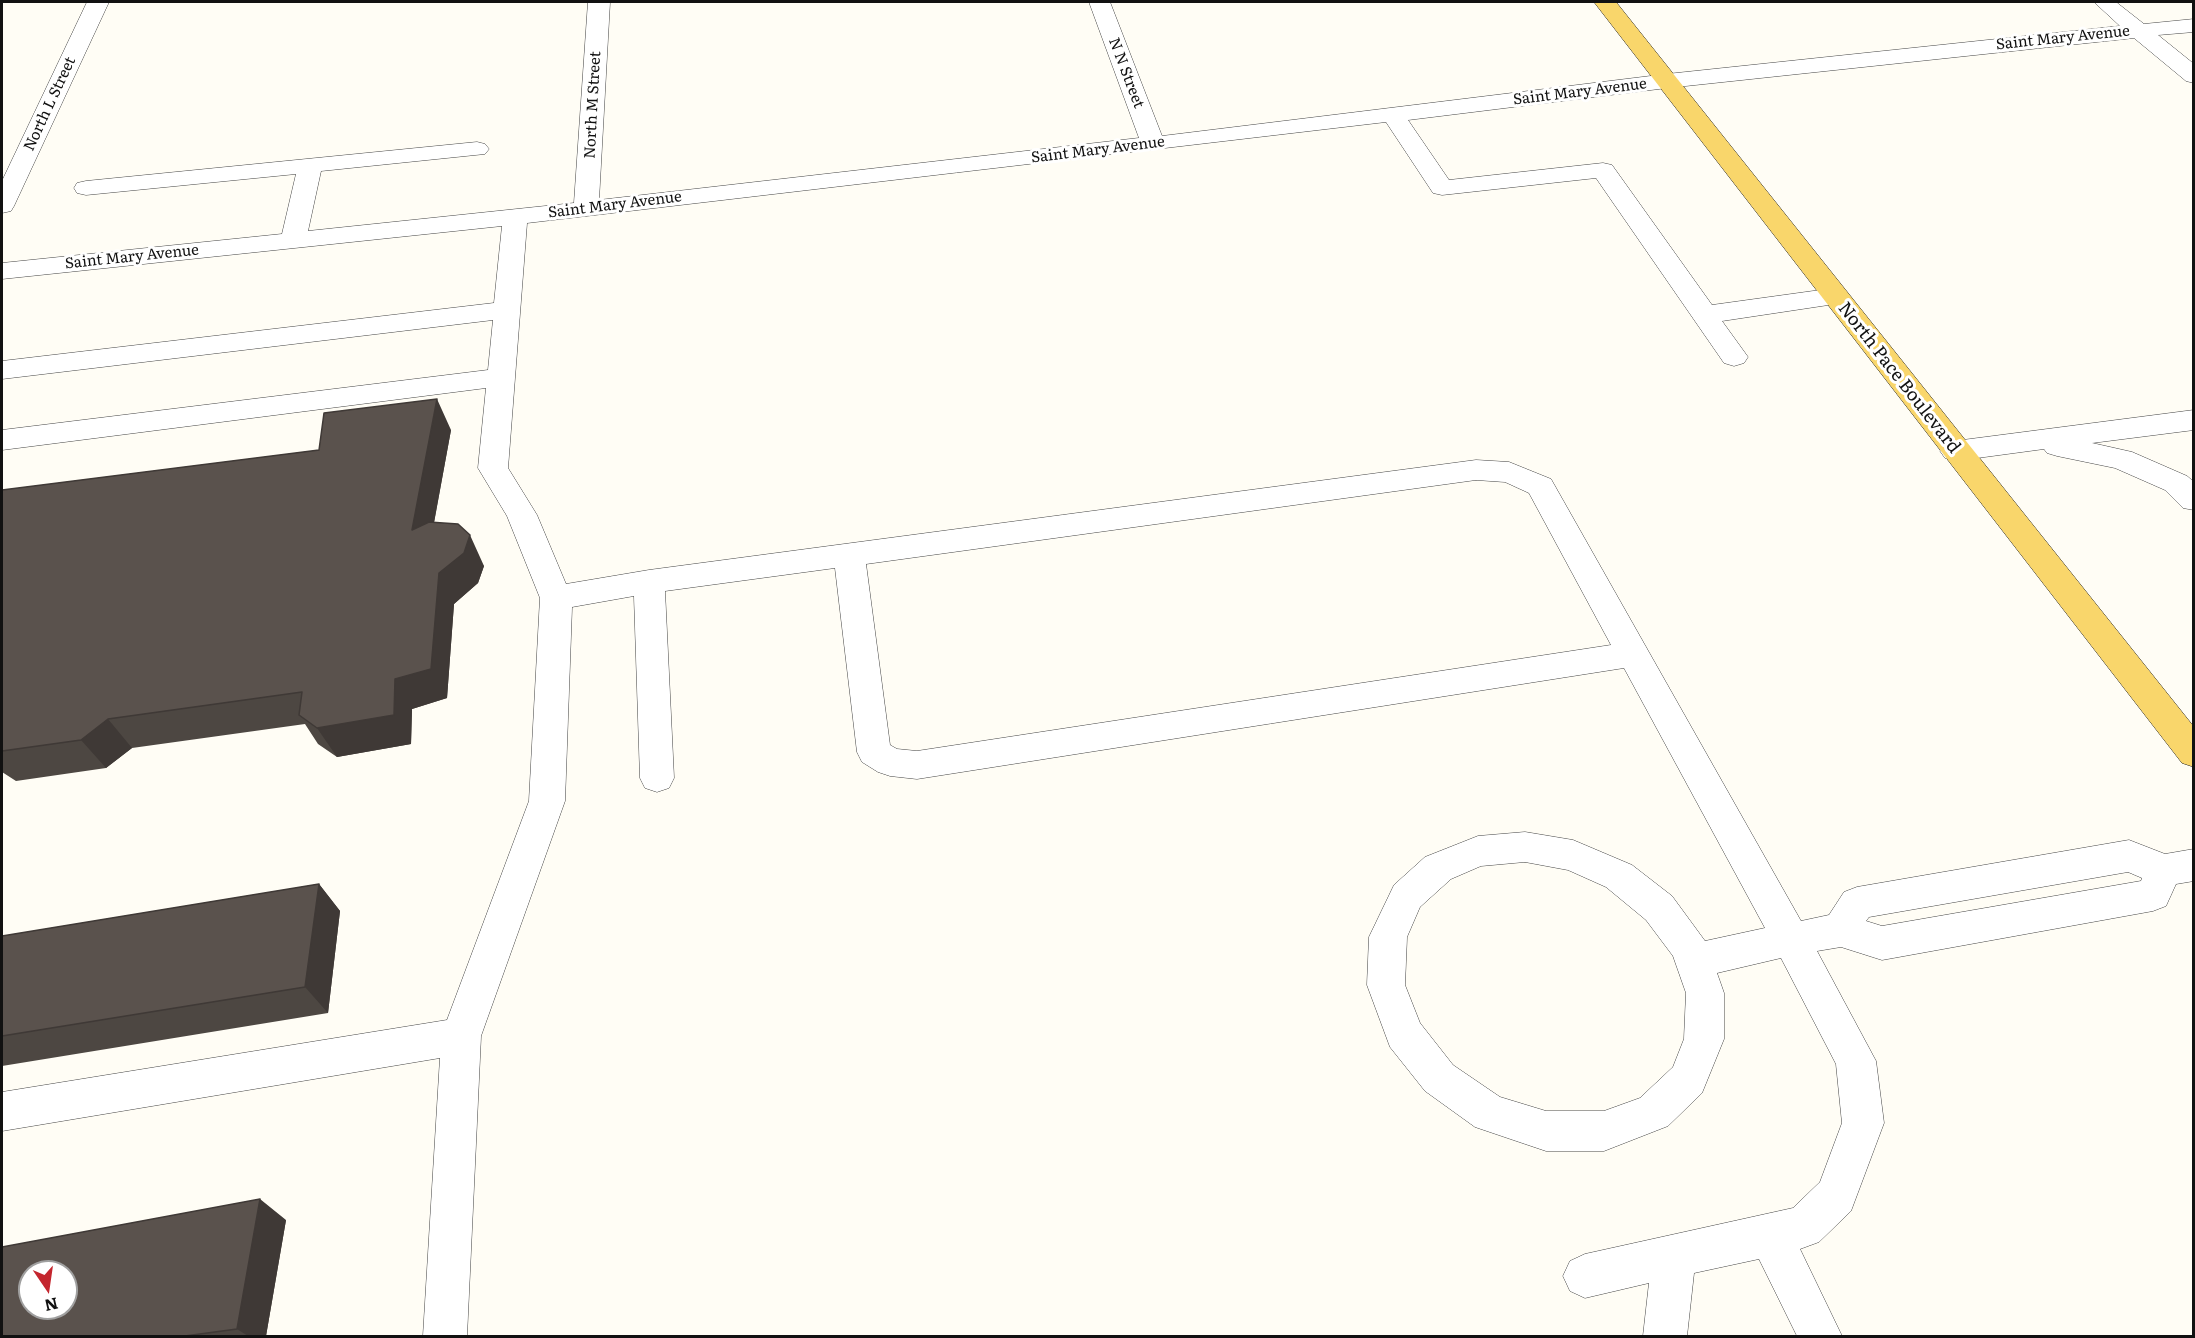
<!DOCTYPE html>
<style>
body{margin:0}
#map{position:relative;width:2195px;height:1338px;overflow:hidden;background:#fffdf5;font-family:Literata,serif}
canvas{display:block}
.frame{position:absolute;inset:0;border:3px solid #111;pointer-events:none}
.north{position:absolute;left:18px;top:1260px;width:60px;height:60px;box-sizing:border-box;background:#fff;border:2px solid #a0a0a0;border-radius:50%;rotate:167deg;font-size:16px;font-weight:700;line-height:24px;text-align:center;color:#111}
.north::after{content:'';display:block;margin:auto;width:21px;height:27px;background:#c4262e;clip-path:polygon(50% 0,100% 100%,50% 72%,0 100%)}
</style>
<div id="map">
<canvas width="2195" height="1338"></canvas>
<div class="frame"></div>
<div class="north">N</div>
</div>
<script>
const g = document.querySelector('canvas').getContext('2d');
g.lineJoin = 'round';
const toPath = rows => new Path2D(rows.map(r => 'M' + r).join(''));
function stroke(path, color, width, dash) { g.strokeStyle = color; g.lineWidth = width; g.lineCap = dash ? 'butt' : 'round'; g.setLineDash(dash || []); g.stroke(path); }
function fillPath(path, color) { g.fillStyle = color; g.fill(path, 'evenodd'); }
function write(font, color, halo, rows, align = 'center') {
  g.font = font + ' Literata,serif'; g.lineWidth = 6; g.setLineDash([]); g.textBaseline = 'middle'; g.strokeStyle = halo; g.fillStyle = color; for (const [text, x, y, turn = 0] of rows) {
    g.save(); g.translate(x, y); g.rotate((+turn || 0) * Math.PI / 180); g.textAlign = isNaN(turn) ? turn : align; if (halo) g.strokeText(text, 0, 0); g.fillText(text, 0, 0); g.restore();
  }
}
const minor = toPath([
 [87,2,109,2,14,206,11,211,2,213,2,181,87,2],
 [588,2,610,2,599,200,1139,138,1089,2,1110,2,1162,136,1667,74,2120,26,2094,2,2116,2,2144,24,2194,19,2194,32,2158,35,2194,64,2194,83,2186,81,2134,38,1667,88,1408,120,1449,180,1603,163,1612,165,1712,305,1835,288,1844,290,1848,296,1844,302,1835,304,1722,321,1748,357,1744,363,1734,366,1724,363,1596,178,1442,195,1433,193,1386,122,527,223,508,468,537,515,566,584,649,570,1476,460,1509,462,1551,479,1801,921,1829,915,1844,892,1857,887,2129,840,2165,854,2194,849,2194,881,2176,884,2166,906,2153,911,1882,960,1841,947,1817,951,1876,1061,1884,1123,1851,1211,1819,1242,1800,1249,1842,1336,1797,1336,1759,1259,1694,1273,1687,1336,1643,1336,1649,1283,1585,1298,1570,1291,1563,1276,1570,1261,1585,1254,1793,1208,1820,1182,1842,1123,1836,1064,1781,958,1717,973,1724,993,1724,1039,1702,1093,1668,1126,1604,1151,1546,1151,1475,1127,1425,1091,1390,1047,1367,985,1369,937,1394,885,1425,857,1478,836,1525,832,1573,840,1632,865,1672,896,1705,941,1765,928,1624,668,917,779,890,776,878,772,862,762,857,752,835,568,665,591,674,778,669,788,657,792,645,788,640,778,634,596,572,607,565,801,481,1036,467,1336,423,1336,440,1058,2,1131,2,1092,447,1020,529,801,540,598,507,516,478,468,486,388,2,450,2,430,488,370,493,320,2,379,2,361,494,303,502,226,2,279,2,263,282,234,296,174,86,195,77,193,74,188,77,183,86,181,477,142,485,144,489,149,485,154,321,171,308,231,574,203,588,2],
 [1476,480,1505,482,1529,493,1611,645,917,751,897,749,890,745,866,564,1476,480],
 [1525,862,1568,870,1606,887,1646,920,1673,956,1686,993,1684,1039,1673,1067,1640,1098,1604,1111,1546,1111,1500,1097,1453,1065,1420,1023,1405,985,1407,937,1420,907,1451,879,1481,866,1525,862],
 [2128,872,2142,878,2141,881,1882,926,1866,921,1869,917,2128,872],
 [2194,410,2194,430,2092,443,2132,452,2187,476,2194,482,2194,510,2183,508,2165,490,2115,468,2057,456,2047,453,2044,449,1955,461,1945,458,1940,451,1945,444,1955,441,2194,410]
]);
const major = toPath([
 [1594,2,1616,2,2194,727,2194,767,2182,763,1594,2]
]);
stroke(minor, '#444', 1);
stroke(major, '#222', 1);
fillPath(minor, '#fff');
fillPath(major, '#f9d66b');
fillPath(toPath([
 [451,430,434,523,484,566,478,583,454,604,447,698,412,709,411,744,337,757,318,744,305,724,132,748,106,768,16,781,2,772,2,490,319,450],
 [319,884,340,911,328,1013,2,1066,2,936],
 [286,1220,266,1336,2,1336]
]), '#4d4742');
fillPath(toPath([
 [437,399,451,430,427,560,412,530],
 [470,535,484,566,478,583,454,604,447,698,412,709,411,744,337,757,317,728,439,573],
 [108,719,132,748,106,768,81,740],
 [319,884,340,911,328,1013,305,987],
 [260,1199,286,1220,266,1336,248,1336,237,1329]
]), '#3f3936');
const building = toPath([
 [437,399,412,530,429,522,458,524,470,535,464,553,439,573,431,669,395,679,394,715,317,728,299,715,302,692,108,719,81,740,2,751,2,490,319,450,324,413,437,399],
 [319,884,305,987,2,1036,2,936,319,884],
 [260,1199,237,1329,185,1336,2,1336,2,1247,260,1199],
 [30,1272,66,1272,66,1308,30,1308,30,1272]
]);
fillPath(building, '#5a524d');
stroke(building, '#3f3936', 1.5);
write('15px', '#111', '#fff', [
 ["Saint Mary Avenue",2063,38,-6],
 ["N N Street",1126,73,69],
 ["Saint Mary Avenue",1580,92,-7],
 ["North L Street",50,104,-65],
 ["North M Street",593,105,-87],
 ["Saint Mary Avenue",1098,150,-7],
 ["Saint Mary Avenue",615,205,-7],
 ["Saint Mary Avenue",132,257,-6]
]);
write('18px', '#111', '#fff', [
 ["North Pace Boulevard",1899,378,52]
]);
</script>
